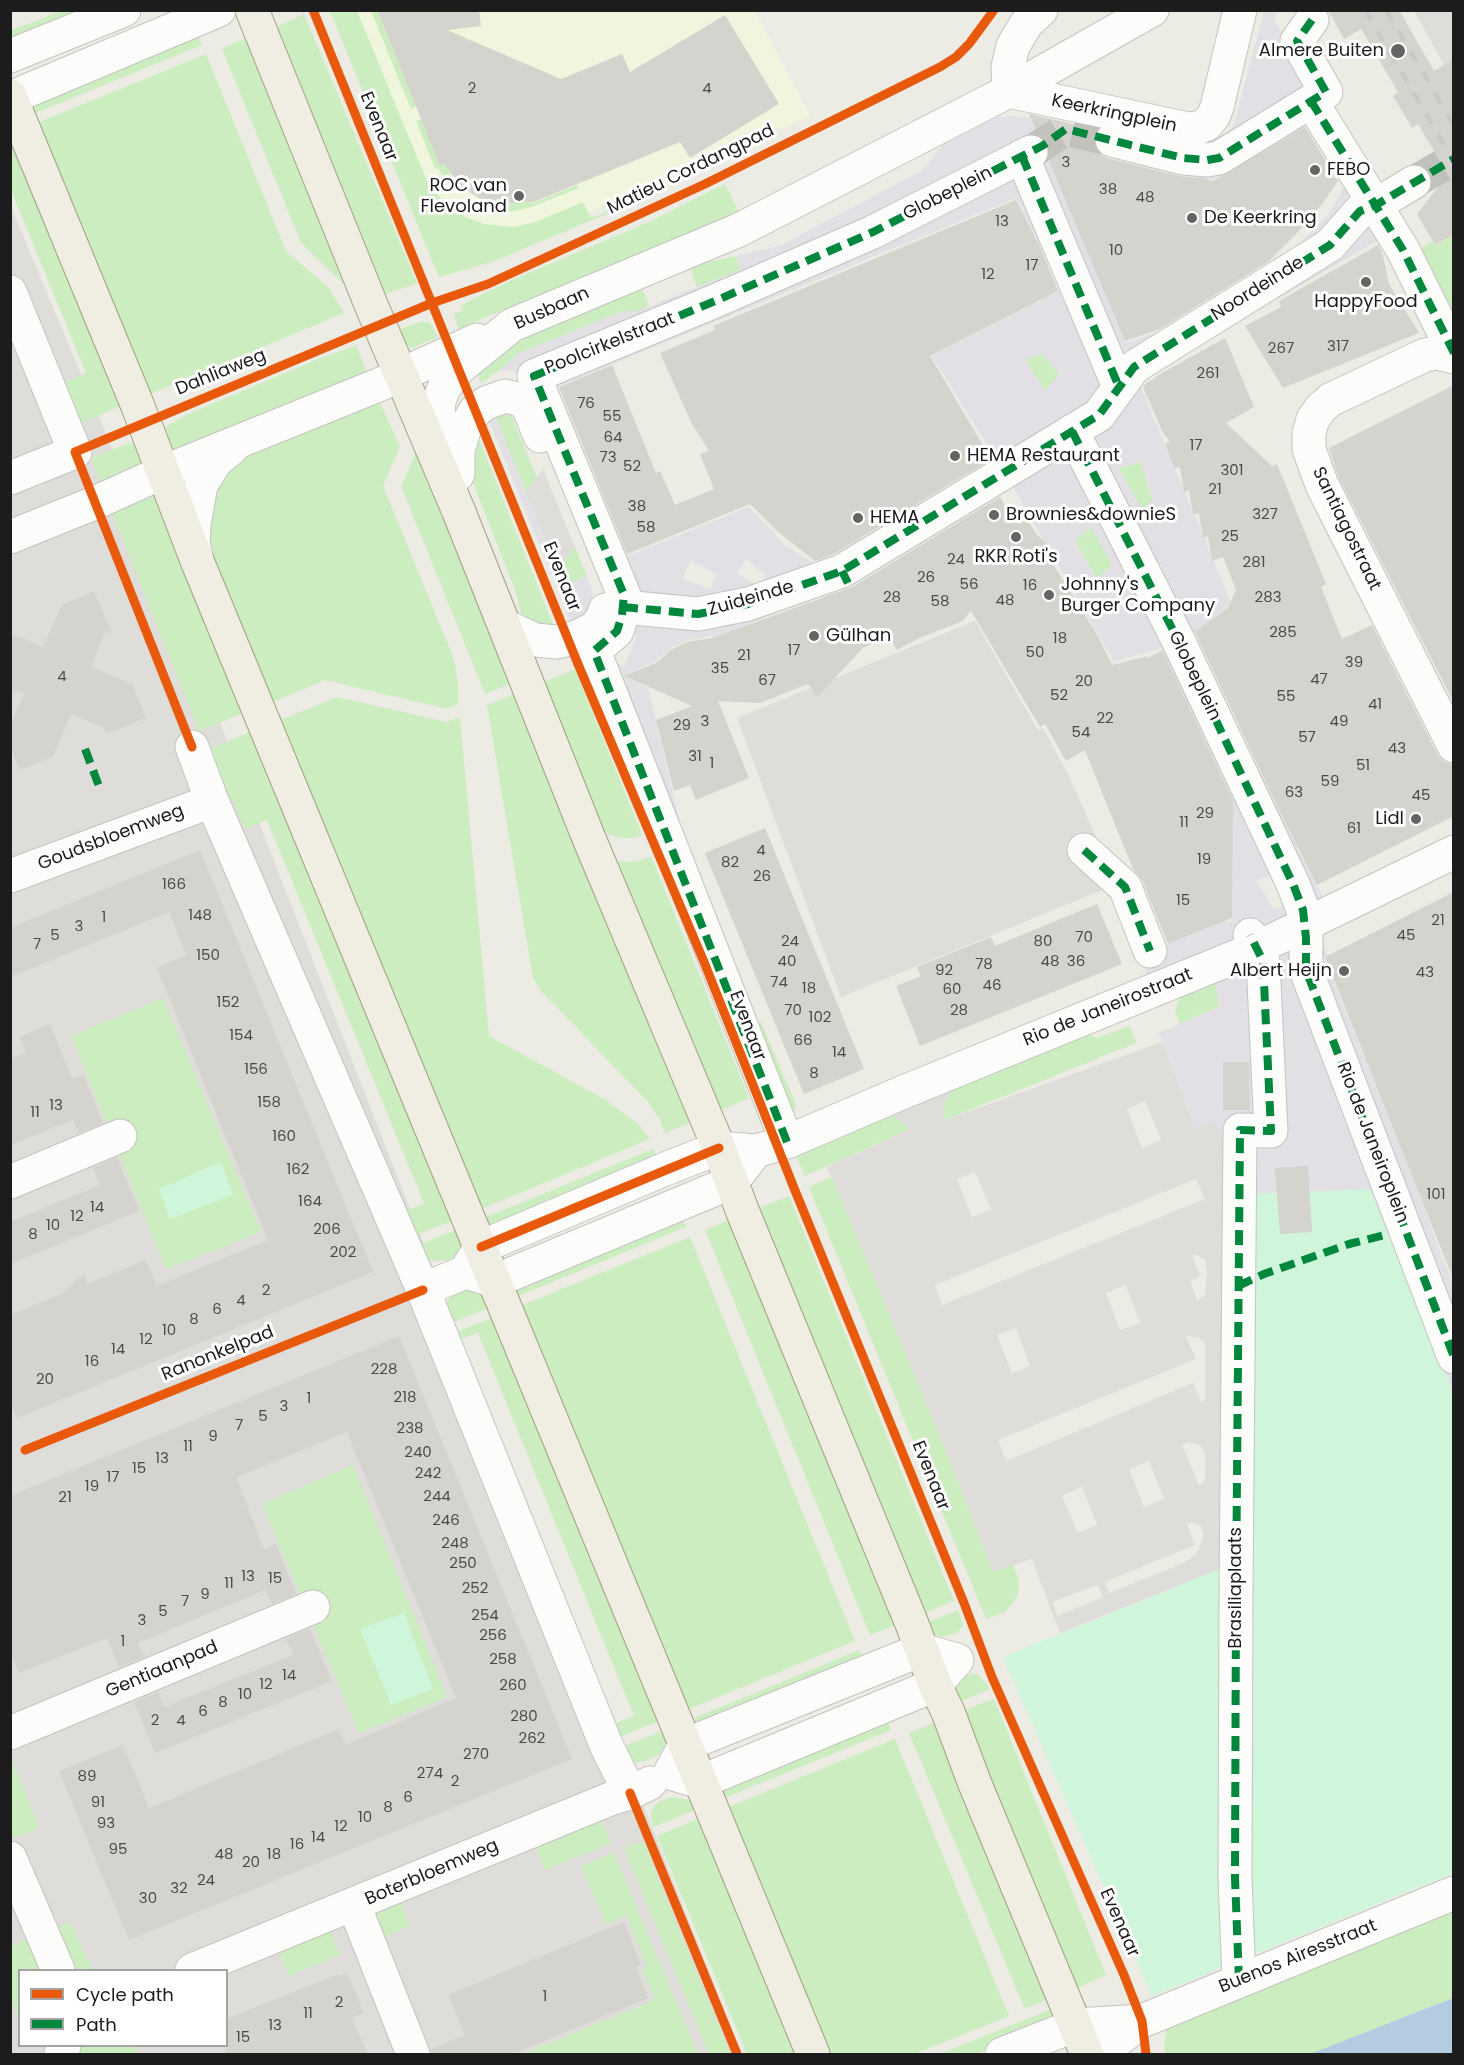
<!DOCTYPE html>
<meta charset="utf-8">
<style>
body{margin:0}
#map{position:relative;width:1464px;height:2065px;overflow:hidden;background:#ecebe4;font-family:Poppins,sans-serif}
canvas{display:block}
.frame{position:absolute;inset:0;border:12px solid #1c1c1c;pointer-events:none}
.legend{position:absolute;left:18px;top:1969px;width:210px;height:78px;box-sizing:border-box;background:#fff;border:2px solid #a4a4a4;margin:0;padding:8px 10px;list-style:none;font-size:18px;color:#1c1c1c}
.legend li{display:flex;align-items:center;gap:12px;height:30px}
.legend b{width:30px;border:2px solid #a4a4a4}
</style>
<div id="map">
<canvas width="1464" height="2065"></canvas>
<div class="frame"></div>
<ul class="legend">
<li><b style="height:8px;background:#e8590c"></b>Cycle path</li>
<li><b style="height:8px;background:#00873e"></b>Path</li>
</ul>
</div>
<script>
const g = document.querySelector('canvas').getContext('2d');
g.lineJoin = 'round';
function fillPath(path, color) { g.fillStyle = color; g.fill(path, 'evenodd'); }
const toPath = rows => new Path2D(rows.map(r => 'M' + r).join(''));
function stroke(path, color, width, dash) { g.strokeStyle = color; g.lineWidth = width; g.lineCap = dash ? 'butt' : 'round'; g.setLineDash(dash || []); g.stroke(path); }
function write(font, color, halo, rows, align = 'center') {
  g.font = font + ' Poppins,sans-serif'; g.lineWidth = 6; g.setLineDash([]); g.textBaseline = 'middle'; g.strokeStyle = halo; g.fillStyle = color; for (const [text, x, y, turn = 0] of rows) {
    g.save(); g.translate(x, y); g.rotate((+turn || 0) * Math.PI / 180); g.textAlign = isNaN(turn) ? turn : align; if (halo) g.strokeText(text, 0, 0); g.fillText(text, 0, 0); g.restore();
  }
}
fillPath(toPath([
 [1414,11,1453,11,1453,81],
 [11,207,117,460,741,2054,11,2054],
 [20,1970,226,1970,226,2046,20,2046],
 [543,469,575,547,557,570,525,492],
 [975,621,1038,730,1043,728,1069,776,1117,884,841,997,737,718],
 [1162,1042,1195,1127,1212,1121,1223,1132,1220,1569,1060,1633,1032,1559,993,1572,949,1458,827,1167,908,1130,890,1115,963,1082,945,1120],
 [1145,1101,1161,1140,1142,1148,1127,1109],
 [975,1172,991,1209,972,1217,957,1179],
 [1196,1179,1205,1199,942,1305,935,1285],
 [1195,1254,1205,1260,1207,1271,1205,1295,1197,1301,1190,1282,1200,1276,1192,1255],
 [1126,1285,1140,1323,1120,1330,1106,1293],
 [1016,1328,1030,1366,1012,1374,997,1335],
 [1189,1336,1199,1338,1205,1344,1205,1398,1202,1404,1193,1383,1006,1461,998,1440,1196,1359,1186,1337],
 [1189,1442,1201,1446,1205,1454,1205,1477,1204,1481,1199,1486,1182,1445],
 [1149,1461,1164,1499,1144,1507,1129,1469],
 [1082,1487,1097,1525,1078,1533,1062,1496],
 [1193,1522,1201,1526,1204,1535,1198,1551,1192,1557,1184,1563,1109,1593,1105,1582,1195,1545,1187,1524],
 [1098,1585,1103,1597,1057,1616,1052,1602]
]), '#deddda');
fillPath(toPath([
 [331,11,755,11,810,116,445,276]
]), '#f0f6de');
fillPath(toPath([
 [61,11,98,11,11,46,10,31],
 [330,11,357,11,427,181,445,203,465,217,484,224,513,227,536,222,583,202,591,218,607,212,603,204,614,200,617,207,640,198,637,189,655,182,659,192,492,262,439,277],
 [371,11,377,11,416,106,411,109],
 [304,14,417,283,380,296,273,28],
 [197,32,202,45,28,116,28,103],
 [253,35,349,289,301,243,222,48],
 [206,54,286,251,329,288,344,313,143,397,32,125],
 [422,119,441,166,445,164,456,182,451,188,437,167,435,168,416,121],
 [10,135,127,403,81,423,62,383,86,373,11,190],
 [725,184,739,212,458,329,454,314,463,310,461,305,512,280,649,222],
 [577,185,579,188,532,207,508,212,509,204,529,200,531,204],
 [1453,235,1453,312,1420,249,1432,241,1435,246],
 [736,256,740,270,697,287,691,269,708,262],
 [642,289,649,306,638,311,624,311,520,353,500,370,481,383,474,366,509,344],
 [420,322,426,322,431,324,438,337,412,348,404,345,394,331],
 [356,346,367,372,167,455,159,431,186,415,323,357],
 [1042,354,1059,374,1045,392,1024,358],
 [380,403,400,447,383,486,454,659,458,684,458,704,447,709,325,680,266,705,210,555,208,498,229,464],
 [509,410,537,478,525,492,496,418],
 [141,439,150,461,101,482,91,458],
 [479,439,556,632,523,621,516,592,472,480,474,453],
 [415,443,518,681,485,694,401,486,415,455],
 [1141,462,1153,501,1141,508,1119,468],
 [160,494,251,710,199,731,112,512],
 [1092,527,1112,564,1097,579,1074,540],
 [575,547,587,576,564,585,557,570],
 [575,669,642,835,633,838,623,838,612,836,601,829,537,685],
 [524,690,697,1120,665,1133,659,1118,648,1102,541,991,533,978,487,705],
 [337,697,447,722,460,717,489,1036,606,1100,638,1124,650,1139,474,1212,276,722],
 [259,728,461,1217,412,1237,402,1213,424,1203,267,820,245,829,233,801,227,798,207,750],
 [651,856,749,1098,721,1110,610,860,627,862,642,860],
 [1216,982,1219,1007,1180,1024,1175,1010,1180,996],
 [163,998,261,1232,166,1269,71,1036],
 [761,1022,797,1107,781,1114,746,1028],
 [1130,1026,1136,1043,945,1120,943,1111,945,1101,955,1088,1085,1032,1096,1038],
 [890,1115,904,1123,908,1130,805,1176,795,1153],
 [653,1149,659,1161,493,1229,479,1220],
 [832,1177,949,1458,993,1572,1013,1565,1019,1581,1018,1595,1013,1603,1003,1613,986,1619,809,1187],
 [789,1196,954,1601,920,1615,752,1211],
 [680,1215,686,1227,511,1299,510,1287],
 [739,1216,903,1622,870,1635,705,1230],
 [463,1227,464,1242,457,1255,450,1260,433,1261,425,1257,416,1246],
 [690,1237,855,1641,679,1713,515,1308],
 [473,1286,495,1305,447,1325,445,1307,446,1303,452,1295],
 [499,1315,666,1718,617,1738,611,1725,634,1716,478,1333,454,1342,451,1334],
 [353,1465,447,1697,359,1733,262,1504],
 [958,1610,963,1625,957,1633,941,1637,932,1633,926,1623],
 [859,1650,864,1664,702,1730,685,1722],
 [971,1673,978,1674,990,1689,959,1702,955,1694,957,1685,961,1679],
 [994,1699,1106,1975,1077,1988,957,1713],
 [886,1717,891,1730,717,1801,715,1790],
 [944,1719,1056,1996,1027,2008,1024,2007,909,1733],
 [664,1730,667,1738,666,1744,660,1753,655,1757,642,1762,631,1762,620,1748],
 [895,1739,1009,2016,914,2054,821,2054,721,1810],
 [10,1755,39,1827,11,1839,10,1839],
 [672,1797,689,1800,693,1804,695,1810,654,1827,651,1821,651,1812,654,1806,660,1801],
 [705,1816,802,2054,747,2054,657,1836],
 [600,1817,611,1843,545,1870,534,1843],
 [644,1841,658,1878,730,2054,709,2054,624,1848],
 [614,1853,698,2054,522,2054,655,2000,642,1969,647,1967,627,1916,606,1924,581,1866],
 [399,1898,410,1926,377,1940,374,1915,379,1908],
 [1453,1907,1453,1998,1310,2054,1164,2054,1167,2024],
 [70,1922,93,1970,20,1970,19,2024,11,1996,10,1946],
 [329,1927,340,1955,289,1976,278,1948],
 [1059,2006,1057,2021,976,2054,940,2054],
 [80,2046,134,2046,138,2054,77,2054]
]), '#cbedbf');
fillPath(toPath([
 [221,1162,233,1195,170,1219,159,1189],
 [1370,1189,1453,1394,1453,1873,1152,1996,1003,1657,1220,1569,1223,1195],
 [404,1613,433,1689,391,1705,360,1629]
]), '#cff6db');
fillPath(toPath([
 [1264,11,1276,11,1274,20,1313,83,1319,80,1335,109,1212,182,1179,168,1225,135,1234,125],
 [1012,116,1030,118,1057,181,1059,180,1125,343,1189,322,1284,259,1328,215,1346,184,1377,241,1163,366,1140,385,1232,605,1191,635,1324,900,1149,978,1139,956,1224,922,1232,922,1233,798,1161,648,1114,662,1013,487,848,583,718,637,710,636,689,640,673,647,654,662,623,676,648,688,679,819,654,829,580,646,617,613,524,377,517,372,500,370,519,353,624,311,638,311,740,270,736,256,782,245,923,170,943,145,996,118],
 [1016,198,1062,290,932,356,998,462,818,566,786,546,749,507,620,559,552,389],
 [1042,354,1059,374,1045,391,1025,359],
 [1141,462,1153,500,1141,508,1119,468],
 [1091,527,1112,564,1097,579,1074,541],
 [746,559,766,575,759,586,737,573],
 [691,560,717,575,710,589,682,579],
 [622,631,637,636,624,667,606,656],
 [1273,873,1284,905,1274,910,1256,881],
 [496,418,564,585,587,576,592,590,592,609,573,627,490,423],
 [1321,931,1327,956,1324,958,1416,1186,1453,1286,1453,1384,1450,1385,1370,1189,1223,1195,1223,1132,1212,1122,1195,1128,1159,1033,1219,1007,1216,982]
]), '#e2dfe5');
fillPath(toPath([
 [1453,1998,1453,2054,1310,2054]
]), '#b4cbe2');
fillPath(toPath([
 [377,10,479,10,481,26,447,30,561,79,622,54,630,72,725,15,779,104,690,158,680,142,531,203,530,201,504,204,493,202,479,198,463,188,444,164,440,166],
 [1328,10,1399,10,1434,71,1454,59,1454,234,1435,245,1417,214,1448,175,1418,124,1412,128,1393,96,1398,92,1361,29,1344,39],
 [1029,114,1073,124,1095,133,1094,146,1099,154,1107,158,1179,176,1203,178,1212,182,1305,127,1338,181,1322,204,1297,233,1269,261,1160,329,1125,341,1048,159,1050,152,1048,144,1038,135],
 [1016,200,1040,247,1058,291,930,356,991,459,834,554,815,561,777,531,750,504,627,554,559,387,612,365,656,473,660,471,675,505,714,489,700,454,709,451,692,424,660,353,715,330,713,326],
 [1378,245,1382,252,1389,284,1419,333,1283,388,1245,326,1281,307,1279,301],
 [1225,338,1254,407,1226,423,1272,466,1277,464,1326,584,1321,587,1342,639,1372,625,1437,754,1444,762,1454,765,1454,816,1317,885,1279,810,1195,632,1228,608,1236,590,1223,557,1212,561,1208,536,1203,538,1199,513,1193,514,1189,490,1184,492,1180,467,1174,468,1165,443,1170,442,1162,431,1143,387,1146,383,1156,378,1155,377],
 [1454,385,1454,703,1339,478,1329,448],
 [1000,497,1012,518,1023,513,1037,535,1047,543,1052,562,1098,636,1112,665,1148,656,1147,659,1162,650,1233,800,1232,918,1168,944,1142,880,1133,869,1085,750,1066,761,1045,724,1040,727,971,611,963,621,917,639,897,650,889,637,863,648,817,697,808,684,760,703,718,701,749,778,696,800,690,785,674,791,656,720,692,706,624,676,656,663,671,650,687,642,712,638,852,587],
 [94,591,111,631,104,634,91,667,132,684,146,718,107,734,103,727,71,714,53,756,20,770,10,747,10,726,24,694,10,689,10,633,43,647,62,605],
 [765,828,864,1069,804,1094,705,853],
 [200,850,373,1272,17,1418,10,1401,10,1315,61,1294,84,1274,87,1284,146,1260,157,1286,268,1240,157,968,186,955,169,912,10,977,10,928],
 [1454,892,1454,1276,1452,1276,1325,957],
 [1097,904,1122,964,920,1046,896,986,921,976,917,967,991,937,995,946],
 [50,1024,72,1079,83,1074,103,1123,79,1133,73,1120,10,1145,10,1059,26,1053,20,1037],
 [1223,1062,1249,1062,1250,1110,1223,1110],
 [117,1157,139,1211,10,1264,10,1222,100,1185,93,1168],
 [1308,1166,1312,1232,1280,1234,1275,1168],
 [399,1336,572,1759,129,1940,59,1771,123,1745,149,1808,339,1729,345,1745,456,1698,347,1432,236,1477,264,1549,276,1544,296,1594,272,1604,266,1590,202,1616,138,1643,144,1657,119,1667,107,1638,19,1673,10,1652,10,1496],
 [310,1629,332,1681,155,1753,134,1702,158,1692,164,1707,293,1655,286,1639],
 [624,1922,641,1965,636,1967,648,1998,510,2055,431,2055,431,2049,465,2035,448,1995],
 [347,1973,364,2013,352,2018,368,2055,226,2055,226,2019,339,1974,339,1976]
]), '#d4d3cd');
stroke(toPath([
 [1031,152,1066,129,1112,140],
 [1414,182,1454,159]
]), '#c2c2bc', 33, [33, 16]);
const minor = toPath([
 [10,56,124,10],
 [1009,91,1188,129,1198,128,1207,124,1214,115,1217,107,1240,10],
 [1009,91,1008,67,1013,46,1026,24,1041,10],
 [10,98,219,10],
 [1311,101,1403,250,1454,353],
 [1112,140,1183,158,1207,160,1219,158,1326,92,1297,41,1312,20],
 [1022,156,1119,387],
 [10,292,75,452,10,478],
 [1454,357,1436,353,1425,355,1330,400,1321,408,1313,419,1309,433,1309,449,1322,485,1454,746],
 [1072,431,1180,644,1293,884,1303,910,1306,938,1306,970,1454,1357],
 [446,465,438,417,439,401,444,388,458,369,512,325,739,230,1009,91,1152,10],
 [458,474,458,451,464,430,475,411,486,403,505,396,518,399,525,403,530,411,540,436],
 [10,537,97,502,163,472,381,384,477,340],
 [196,555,193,544,194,525,201,485,216,461,232,448],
 [623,607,698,614,748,604,842,571,1099,415,1134,367,1330,245,1360,211,1376,205,1414,182],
 [505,626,535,640,557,642,577,637,595,628,603,617,605,610],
 [192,747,212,801,423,1290,607,1747,630,1793],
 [1084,850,1125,887,1150,951],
 [10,876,212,801],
 [787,1142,594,651,617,631,622,615,624,595,534,376,715,301,873,232,1031,152],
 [756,1151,787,1142,906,1091,1257,948,1454,852],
 [10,1182,120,1136],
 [423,1290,465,1272,481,1247,670,1167,719,1148,756,1151,732,1182,495,1281,465,1272],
 [921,1650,957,1660,935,1685,700,1782,670,1773,685,1745,921,1650],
 [10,1733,313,1607],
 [10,1858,58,1970],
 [354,1905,413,2054],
 [192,1970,610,1799,630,1793,650,1783],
 [1239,1981,1235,1878,1236,1594,1240,1130,1271,1131,1263,961,1250,935],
 [61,2054,64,2046],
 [1002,2054,1076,2025,1142,2021],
 [1100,2054,1142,2021,1454,1893]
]);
const major = toPath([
 [252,10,372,307,459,512,588,836,719,1148,742,1210,912,1624,935,1685,948,1712,975,1784,1087,2054],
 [10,96,137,404,198,563,813,2054]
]);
stroke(minor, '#c4c3c0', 35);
stroke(major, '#a1a081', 35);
stroke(minor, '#fcfcfb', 33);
stroke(major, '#f0eee3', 33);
stroke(toPath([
 [1365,10,1454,162],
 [1386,10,1454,125]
]), '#c9c9c8', 4.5, [12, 12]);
stroke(toPath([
 [1311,101,1403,250,1454,353],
 [1022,156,1119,387],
 [1072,431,1180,644,1293,884,1303,910,1306,938,1306,970,1454,1357],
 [842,571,848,583],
 [623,607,698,614,748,604,842,571,1099,415,1134,367,1330,245,1360,211,1376,205,1454,159],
 [85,749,99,786],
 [1084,850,1125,887,1150,951],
 [787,1142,594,651,617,631,622,615,624,595,534,376,715,301,873,232,1042,146,1066,129,1183,158,1207,160,1219,158,1326,92,1297,41,1312,20],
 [1238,1286,1264,1274,1349,1244,1389,1234],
 [1239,1981,1235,1878,1236,1594,1240,1130,1271,1131,1263,961,1250,935]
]), '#00873e', 8, [15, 8]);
stroke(toPath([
 [313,10,578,664,704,962,794,1188,964,1603,992,1677,1124,1975,1142,2021,1146,2054],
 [192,747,75,452,432,303,488,284,705,184,940,67,956,57,969,44,994,10],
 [481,1247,719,1148],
 [25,1450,423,1290],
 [630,1793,737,2054]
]), '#e8590c', 9);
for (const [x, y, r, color] of [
 [1398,51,8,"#656462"],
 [1315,170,6,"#656462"],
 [519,196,6,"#656462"],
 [1192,218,6,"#656462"],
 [1366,282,6,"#656462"],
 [955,456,6,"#656462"],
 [994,515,6,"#656462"],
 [858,518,6,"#656462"],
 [1016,537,6,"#656462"],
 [1049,595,6,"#656462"],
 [814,636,6,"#656462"],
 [1416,819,6,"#656462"],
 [1344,971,6,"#656462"]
]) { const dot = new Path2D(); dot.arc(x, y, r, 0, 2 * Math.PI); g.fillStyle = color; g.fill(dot); stroke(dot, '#fff', 2); }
write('15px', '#4b4b49', null, [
 ["2",472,89],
 ["4",707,89],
 ["3",1066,163],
 ["38",1108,190],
 ["48",1145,198],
 ["13",1002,222],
 ["10",1116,251],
 ["17",1032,266],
 ["12",988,275],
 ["317",1338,347],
 ["267",1281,349],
 ["261",1208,374],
 ["76",586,404],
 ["55",612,417],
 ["64",613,438],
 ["17",1196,446],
 ["73",608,458],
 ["52",632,467],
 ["301",1232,471],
 ["21",1215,490],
 ["38",637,507],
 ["327",1265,515],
 ["58",646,528],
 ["25",1230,537],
 ["24",956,560],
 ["281",1254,563],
 ["26",926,578],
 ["56",969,585],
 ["16",1030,586],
 ["28",892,598],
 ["283",1268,598],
 ["48",1005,601],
 ["58",940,602],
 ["285",1283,633],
 ["18",1060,639],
 ["17",794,651],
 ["50",1035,653],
 ["21",744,656],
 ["39",1354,663],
 ["35",720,669],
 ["4",62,677],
 ["47",1319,680],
 ["67",767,681],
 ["20",1084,682],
 ["52",1059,696],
 ["55",1286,697],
 ["41",1375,705],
 ["22",1105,719],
 ["3",705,722],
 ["49",1339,722],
 ["29",682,726],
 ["54",1081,733],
 ["57",1307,738],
 ["43",1397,749],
 ["31",695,757],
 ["1",712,764],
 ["51",1363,766],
 ["59",1330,782],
 ["63",1294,793],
 ["45",1421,796],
 ["29",1205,814],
 ["11",1184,823],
 ["61",1354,829],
 ["4",761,851],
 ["19",1204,860],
 ["82",730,863],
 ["26",762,877],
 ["166",174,885],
 ["15",1183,901],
 ["148",200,916],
 ["1",104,918],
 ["21",1438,921],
 ["3",79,927],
 ["5",55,936],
 ["45",1406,936],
 ["70",1084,938],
 ["24",790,942],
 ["80",1043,942],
 ["7",37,945],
 ["150",208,956],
 ["40",787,962],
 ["48",1050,962],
 ["36",1076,962],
 ["78",984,965],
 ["92",944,971],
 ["43",1425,973],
 ["74",779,983],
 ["46",992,986],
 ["18",809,989],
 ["60",952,990],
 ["152",228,1003],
 ["70",793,1011],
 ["28",959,1011],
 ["102",820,1018],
 ["154",241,1036],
 ["66",803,1041],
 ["14",839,1053],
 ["156",256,1070],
 ["8",814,1074],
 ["158",269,1103],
 ["13",56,1106],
 ["11",35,1113],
 ["160",284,1137],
 ["162",298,1170],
 ["101",1436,1195],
 ["164",310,1202],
 ["14",97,1208],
 ["12",77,1217],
 ["10",53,1226],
 ["206",327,1230],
 ["8",33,1235],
 ["202",343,1253],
 ["2",266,1291],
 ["4",241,1301],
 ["6",217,1310],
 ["8",194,1320],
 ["10",169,1331],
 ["12",146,1340],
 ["14",118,1350],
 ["16",92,1362],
 ["228",384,1370],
 ["20",45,1380],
 ["218",405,1398],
 ["1",309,1399],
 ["3",284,1407],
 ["5",263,1417],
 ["7",239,1426],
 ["238",410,1429],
 ["9",213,1437],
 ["11",188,1447],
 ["240",418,1453],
 ["13",162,1459],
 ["15",139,1469],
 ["242",428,1474],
 ["17",113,1478],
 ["19",92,1487],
 ["244",437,1497],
 ["21",65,1498],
 ["246",446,1521],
 ["248",455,1544],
 ["250",463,1564],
 ["13",248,1577],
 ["15",275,1579],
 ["11",229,1584],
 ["252",475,1589],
 ["9",205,1595],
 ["7",185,1602],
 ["5",163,1612],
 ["254",485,1616],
 ["3",142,1621],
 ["256",493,1636],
 ["1",123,1642],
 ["258",503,1660],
 ["14",289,1676],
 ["12",266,1685],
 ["260",513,1686],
 ["10",245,1695],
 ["8",223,1703],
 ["6",203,1712],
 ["280",524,1717],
 ["2",155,1721],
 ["4",181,1721],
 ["262",532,1739],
 ["270",476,1755],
 ["274",430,1774],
 ["89",87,1777],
 ["2",455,1782],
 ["6",408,1798],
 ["91",98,1803],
 ["8",388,1808],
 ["10",365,1818],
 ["93",106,1824],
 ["12",341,1827],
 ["14",318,1838],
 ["16",297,1845],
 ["95",118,1850],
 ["48",224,1855],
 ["18",274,1855],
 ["20",251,1863],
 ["24",206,1881],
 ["32",179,1889],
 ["30",148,1899],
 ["1",545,1997],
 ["2",339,2003],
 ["11",308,2014],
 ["13",275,2026],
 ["15",243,2038]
]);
write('18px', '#1c1c1c', '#fff', [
 ["Almere Buiten",1384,51,"right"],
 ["FEBO",1327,170],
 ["ROC van",507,186,"right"],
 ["Flevoland",507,207,"right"],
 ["De Keerkring",1204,218],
 ["HappyFood",1366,302,"center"],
 ["HEMA Restaurant",967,456],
 ["Brownies&downieS",1006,515],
 ["HEMA",870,518],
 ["RKR Roti's",1016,557,"center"],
 ["Johnny's",1061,585],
 ["Burger Company",1061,606],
 ["Gülhan",826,636],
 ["Lidl",1404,819,"right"],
 ["Albert Heijn",1332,971,"right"]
], 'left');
write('18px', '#1c1c1c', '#fff', [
 ["Keerkringplein",1114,114,12],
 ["Evenaar",378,127,68],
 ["Matieu Cordangpad",691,170,-26],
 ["Globeplein",948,194,-27],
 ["Noordeinde",1258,289,-32],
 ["Busbaan",552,309,-24],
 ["Poolcirkelstraat",610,344,-22],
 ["Dahliaweg",221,373,-22],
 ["Santiagostraat",1346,529,64],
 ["Evenaar",561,577,68],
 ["Zuideinde",751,599,-16],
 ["Globeplein",1194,676,64],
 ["Goudsbloemweg",111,838,-21],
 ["Rio de Janeirostraat",1108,1008,-22],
 ["Evenaar",747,1026,69],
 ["Rio de Janeiroplein",1372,1143,69],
 ["Ranonkelpad",218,1354,-22],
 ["Evenaar",930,1476,68],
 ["Brasiliaplaats",1236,1588,-90],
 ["Gentiaanpad",162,1670,-23],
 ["Boterbloemweg",432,1873,-23],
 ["Evenaar",1119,1923,66],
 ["Buenos Airesstraat",1298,1957,-22]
]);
</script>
